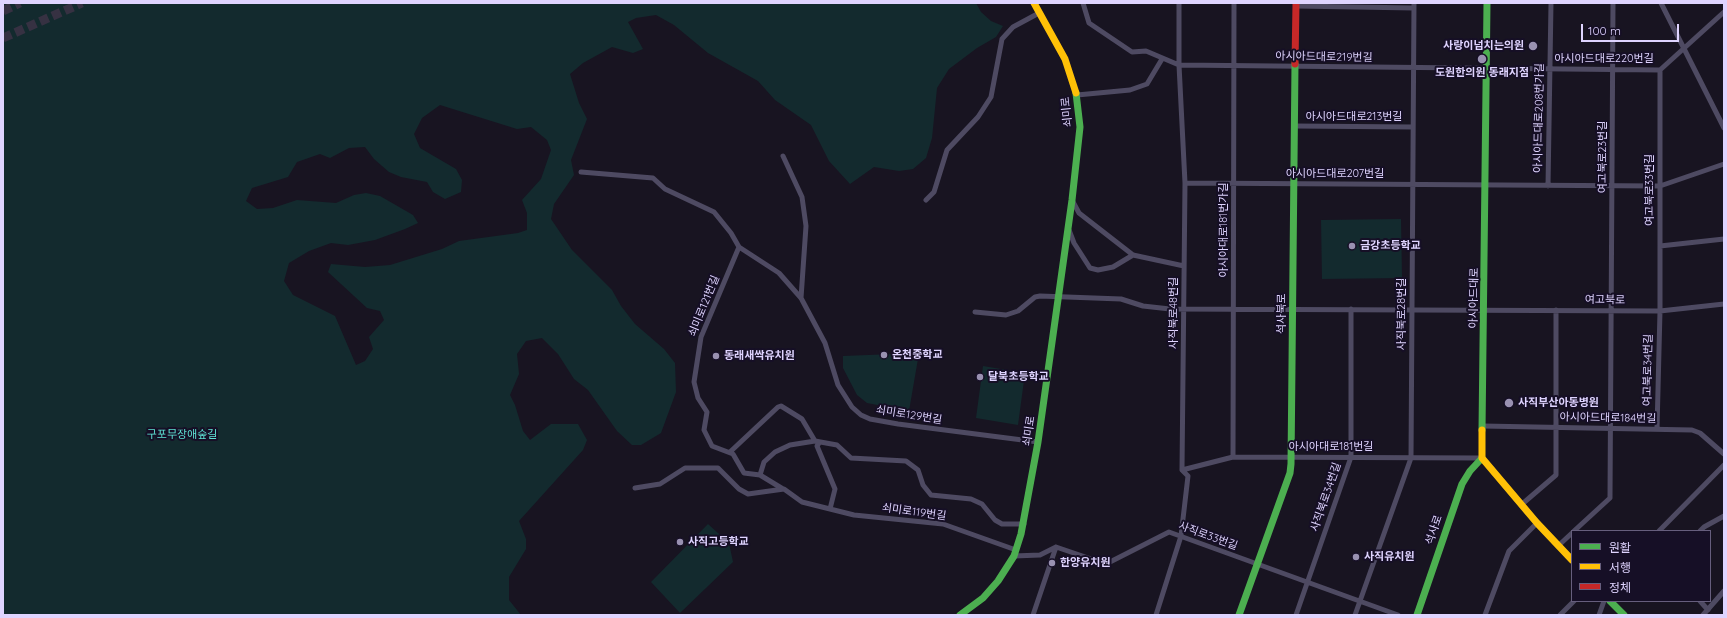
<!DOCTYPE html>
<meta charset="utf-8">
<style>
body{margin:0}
#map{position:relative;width:1727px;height:618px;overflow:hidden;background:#181421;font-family:Quicksand,"Noto Sans KR",sans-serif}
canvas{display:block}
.frame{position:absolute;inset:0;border:4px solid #dfd4ff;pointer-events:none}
.legend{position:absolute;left:1571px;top:530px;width:140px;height:72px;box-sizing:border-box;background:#160f26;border:1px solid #665e7d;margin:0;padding:5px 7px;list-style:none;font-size:12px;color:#dfd4ff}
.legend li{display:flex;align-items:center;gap:8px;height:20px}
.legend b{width:20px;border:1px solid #665e7d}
.scale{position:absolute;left:1581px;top:24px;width:98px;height:18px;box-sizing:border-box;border:2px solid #dfd4ff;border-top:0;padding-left:5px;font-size:12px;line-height:14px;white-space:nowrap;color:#dfd4ff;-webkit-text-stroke:3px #160f26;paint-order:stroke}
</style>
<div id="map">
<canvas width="1727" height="618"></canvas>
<div class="frame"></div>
<ul class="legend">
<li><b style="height:5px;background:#4caf50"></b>원활</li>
<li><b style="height:5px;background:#ffc107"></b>서행</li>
<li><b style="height:5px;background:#c62828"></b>정체</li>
</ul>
<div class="scale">100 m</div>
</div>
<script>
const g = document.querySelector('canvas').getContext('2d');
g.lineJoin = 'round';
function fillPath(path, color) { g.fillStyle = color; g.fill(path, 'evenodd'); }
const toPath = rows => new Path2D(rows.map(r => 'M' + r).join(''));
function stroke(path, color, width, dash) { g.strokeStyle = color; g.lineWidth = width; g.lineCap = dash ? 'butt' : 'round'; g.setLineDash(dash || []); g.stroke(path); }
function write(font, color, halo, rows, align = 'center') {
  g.font = font + ' Quicksand,"Noto Sans KR",sans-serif'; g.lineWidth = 4; g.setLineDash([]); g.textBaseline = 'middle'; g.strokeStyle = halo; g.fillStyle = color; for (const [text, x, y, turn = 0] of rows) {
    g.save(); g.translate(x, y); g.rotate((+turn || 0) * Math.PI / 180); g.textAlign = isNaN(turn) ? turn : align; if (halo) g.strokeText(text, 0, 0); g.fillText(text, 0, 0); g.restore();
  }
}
fillPath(toPath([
 [3,3,976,3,981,12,991,21,1003,26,996,37,977,48,949,69,937,88,932,138,926,158,913,169,899,171,874,167,850,184,829,161,811,125,775,100,758,81,708,53,674,25,656,15,636,18,628,22,643,49,633,53,612,47,583,63,570,74,579,103,587,119,571,160,574,175,554,204,551,219,572,250,612,290,621,306,635,324,664,349,675,363,676,392,661,433,641,445,632,445,617,431,588,390,574,379,558,354,542,338,526,341,517,354,519,374,510,395,515,405,523,431,530,440,551,424,578,424,587,440,583,450,519,521,526,539,526,549,509,577,509,600,521,615,3,615],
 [440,105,517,129,531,127,547,140,551,150,541,179,522,200,527,213,527,230,518,233,459,241,442,249,390,265,365,267,331,264,328,272,367,308,380,311,384,320,369,337,373,349,365,361,356,365,335,316,293,295,284,281,289,263,309,251,331,243,348,245,375,240,405,229,418,223,413,215,380,196,366,193,354,195,336,203,297,200,273,208,257,209,246,201,252,188,288,177,297,162,320,154,330,158,349,148,365,147,374,159,389,172,401,177,427,182,433,192,445,199,461,192,462,180,456,169,420,148,414,134,422,118],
 [1401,219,1402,278,1322,279,1321,220],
 [919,353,909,411,867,403,857,395,843,368,843,356],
 [983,366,1025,373,1018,425,976,418],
 [708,524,729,543,733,562,680,613,651,582]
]), '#132a2e');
stroke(toPath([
 [3,11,20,3],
 [3,38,82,3]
]), '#363142', 9, [9, 4.5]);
stroke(toPath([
 [1083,3,1089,23,1132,52,1146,51,1179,65,1660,70,1724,12],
 [1661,3,1724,128],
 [1296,6,1414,8],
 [1077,95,1130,90,1147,84,1162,59],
 [1295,126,1413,127],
 [783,156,802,197,806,226,801,298],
 [581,172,653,178,665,189,714,212,731,233,739,247,779,273,801,298,825,343,838,385,852,407,861,415,870,419,898,424,1038,442],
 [1185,183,1660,186,1724,164],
 [1548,186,1551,3],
 [926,200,934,192,947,150,978,117,991,97,1002,39,1013,27,1039,13],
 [1072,200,1079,213,1133,255,1184,266],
 [1069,230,1074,243,1090,268,1098,270,1113,267,1133,255],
 [1660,246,1724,239],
 [739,247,701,337,694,382,698,398,707,412,704,430,712,446,733,454,744,473,760,475,783,489],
 [975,312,1006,315,1018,311,1035,297,1040,296,1121,299,1143,306,1170,309,1660,311,1724,304],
 [1483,426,1692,430,1700,433,1724,454],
 [1657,429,1660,311,1660,70],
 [819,443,817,446,835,489,830,509],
 [730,452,778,407,781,406,802,419,815,441],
 [1233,457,1234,3],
 [1182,470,1233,457,1482,458],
 [760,475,764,462,775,452,790,445,815,441,837,445,851,458,906,461,918,470,923,485,931,495,971,499,982,504,995,520,1002,524,1024,524],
 [635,488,660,484,685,468,718,468,739,489,748,494,784,489,802,502,854,515,943,524,1016,550],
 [1521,505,1556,475,1556,310],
 [1574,531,1610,498,1613,3],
 [1659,531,1724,465],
 [1700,531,1704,527,1724,516],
 [1558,546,1572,533],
 [1014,556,1040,555,1056,547,1106,564,1169,532,1398,615],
 [1700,601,1708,610],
 [1033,615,1056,547],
 [1156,615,1181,536,1188,476,1182,470,1185,183,1179,65,1179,3],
 [1296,615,1351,457,1351,309],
 [1355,615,1411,458,1414,3],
 [1485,615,1509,551,1537,523],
 [1560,615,1574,601],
 [1599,615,1604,601],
 [1703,615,1724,591]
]), '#4e4a62', 5);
stroke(toPath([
 [1482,430,1487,3],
 [1610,601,1624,615],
 [960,615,983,598,998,581,1014,556,1021,534,1038,442,1072,200,1080,127,1076,93],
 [1239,615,1290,473,1291,464,1295,64],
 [1417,615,1462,484,1470,471,1482,458]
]), '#4caf50', 7);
stroke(toPath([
 [1034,3,1065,59,1076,93],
 [1482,430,1482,458,1537,523,1572,560]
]), '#ffc107', 7);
stroke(toPath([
 [1295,64,1296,3]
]), '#c62828', 7);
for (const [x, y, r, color] of [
 [1533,46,5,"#9991b1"],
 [1482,59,5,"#9991b1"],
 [1352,246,4,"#9991b1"],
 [884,355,4,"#9991b1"],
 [716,356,4,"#9991b1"],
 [980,377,4,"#9991b1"],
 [1509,403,5,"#9991b1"],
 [680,542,4,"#9991b1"],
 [1356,557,4,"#9991b1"],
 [1052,563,4,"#9991b1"]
]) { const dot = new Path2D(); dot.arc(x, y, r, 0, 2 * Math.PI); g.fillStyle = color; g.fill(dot); stroke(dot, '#160f26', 1.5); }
write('bold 11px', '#dfd4ff', '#160f26', [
 ["사랑이넘치는의원",1524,46,"right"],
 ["도원한의원 동래지점",1482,73,"center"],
 ["금강초등학교",1360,246],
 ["온천중학교",892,355],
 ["동래새싹유치원",724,356],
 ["달북초등학교",988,377],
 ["사직부산아동병원",1518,403],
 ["사직고등학교",688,542],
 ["사직유치원",1364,557],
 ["한양유치원",1060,563]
], 'left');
write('11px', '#dfd4ff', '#160f26', [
 ["아시아드대로219번길",1324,57,1],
 ["아시아드대로220번길",1604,59],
 ["쇠미로",1067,112,-96],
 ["아시아드대로213번길",1354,117],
 ["아시아드대로208번가길",1539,118,-89],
 ["여고북로23번길",1603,157,-90],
 ["아시아드대로207번길",1335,174],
 ["여고북로33번길",1650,190,-90],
 ["아시아대로181번가길",1224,230,-90],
 ["아시아드대로",1474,298,-89],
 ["여고북로",1605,300,1],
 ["쇠미로121번길",704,306,-68],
 ["사직북로48번길",1174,313,-90],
 ["석사북로",1282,314,-90],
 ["사직북로28번길",1402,314,-90],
 ["여고북로34번길",1648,370,-89],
 ["쇠미로129번길",909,415,9],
 ["아시아드대로184번길",1608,418,1],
 ["쇠미로",1029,431,-81],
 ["아시아대로181번길",1331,447],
 ["사직북로34번길",1326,497,-71],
 ["쇠미로119번길",914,512,8],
 ["석사로",1434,530,-71],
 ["사직로33번길",1208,536,20]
]);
write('11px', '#5ee1d3', '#160f26', [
 ["구포무장애숲길",182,435]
]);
</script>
